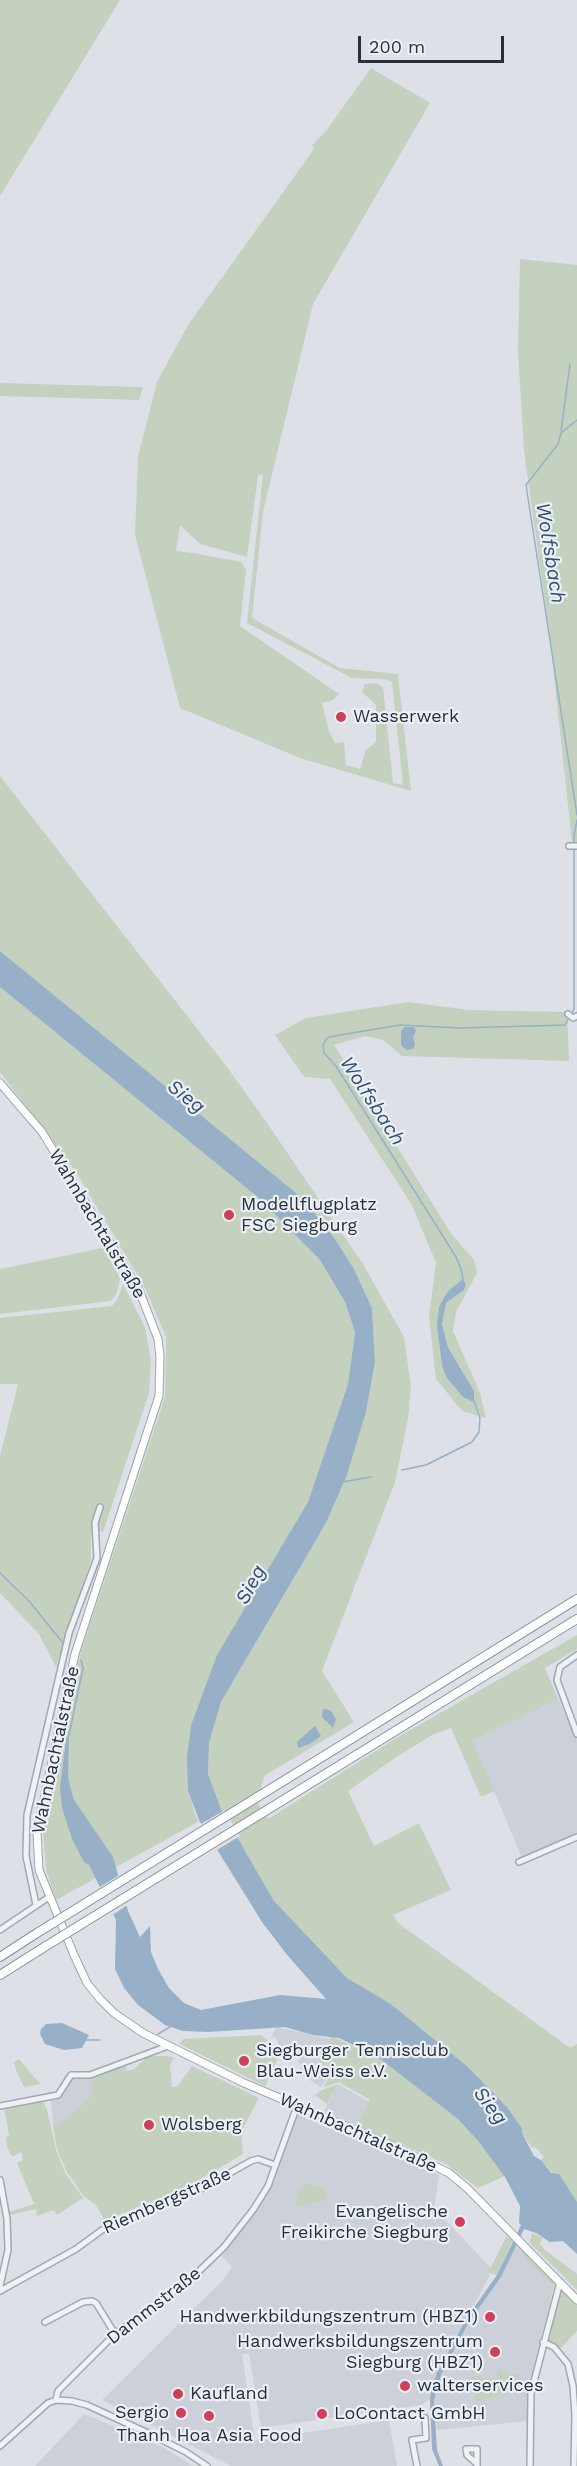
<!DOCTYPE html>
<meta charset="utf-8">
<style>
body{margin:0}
#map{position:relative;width:577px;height:2466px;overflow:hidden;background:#dde1e7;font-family:"Work Sans",sans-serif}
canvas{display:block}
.scale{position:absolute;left:358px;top:36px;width:146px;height:27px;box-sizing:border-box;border:3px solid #262f3e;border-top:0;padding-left:8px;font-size:18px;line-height:21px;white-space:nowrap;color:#262f3e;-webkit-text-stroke:4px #ecf0f5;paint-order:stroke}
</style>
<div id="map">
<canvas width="577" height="2466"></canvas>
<div class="scale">200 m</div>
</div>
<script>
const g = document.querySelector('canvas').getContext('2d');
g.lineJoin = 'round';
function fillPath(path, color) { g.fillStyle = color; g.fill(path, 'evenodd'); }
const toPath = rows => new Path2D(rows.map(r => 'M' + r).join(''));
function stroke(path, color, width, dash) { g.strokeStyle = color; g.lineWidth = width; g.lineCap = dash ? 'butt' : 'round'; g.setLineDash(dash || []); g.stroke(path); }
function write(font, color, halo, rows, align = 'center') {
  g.font = font + ' "Work Sans",sans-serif'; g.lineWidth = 4.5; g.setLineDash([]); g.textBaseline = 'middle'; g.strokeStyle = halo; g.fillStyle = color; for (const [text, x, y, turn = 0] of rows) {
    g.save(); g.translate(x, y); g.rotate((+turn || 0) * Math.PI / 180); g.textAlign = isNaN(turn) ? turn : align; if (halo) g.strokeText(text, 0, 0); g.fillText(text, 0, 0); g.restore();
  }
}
fillPath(toPath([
 [558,1699,577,1740,577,1834,522,1858,473,1741],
 [277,2027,330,2039,319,2061,333,2070,321,2087,300,2074,301,2065,298,2062,302,2050,299,2048,291,2048,291,2053,280,2053,276,2037,271,2037],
 [73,2076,92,2078,92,2095,70,2116,53,2126,51,2097,56,2100],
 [338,2084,369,2102,357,2125,324,2111],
 [296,2114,439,2175,434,2208,490,2267,484,2272,490,2275,437,2373,430,2399,422,2405,261,2428,249,2354,242,2354,255,2440,389,2420,397,2466,231,2466,102,2400,224,2279,232,2266,222,2256,267,2195],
 [517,2243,525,2259,553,2286,529,2388,529,2421,437,2430,434,2400,441,2375,469,2322,501,2277],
 [84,2414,165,2448,193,2466,35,2466]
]), '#cbd0d9');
fillPath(toPath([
 [0,0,120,0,0,196],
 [371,68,430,103,313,304,263,512,252,618,340,668,398,674,411,791,300,758,180,708,135,535,138,457,157,382,188,325,314,149,312,145,326,131],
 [263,474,247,623,352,678,385,679,392,682,403,785,393,783,383,687,376,683,365,684,362,692,376,705,376,742,366,750,360,769,346,765,344,742,335,743,329,731,322,703,333,700,339,694,240,626,246,570,241,562,193,553,176,551,180,525,200,544,247,557,258,476],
 [520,259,577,265,577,844,572,843,549,630,524,451,518,351],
 [0,383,143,387,139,400,0,396],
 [0,776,227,1067,267,1123,363,1264,404,1337,411,1387,408,1419,395,1482,322,1671,354,1722,264,1776,257,1802,268,1819,398,1737,577,1635,577,1649,545,1668,558,1699,473,1741,494,1791,481,1797,451,1728,432,1735,398,1756,348,1791,374,1846,419,1823,451,1890,393,1915,397,1922,570,2048,577,2044,577,2202,541,2160,544,2157,535,2147,532,2148,522,2133,522,2128,507,2107,468,2067,391,2004,347,1978,301,1931,274,1901,221,1809,208,1774,209,1743,221,1702,326,1523,347,1475,366,1412,375,1362,372,1308,354,1269,335,1239,301,1197,0,951],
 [0,987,260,1199,320,1260,345,1302,355,1332,348,1384,308,1502,218,1655,197,1708,191,1725,188,1791,198,1822,56,1900,46,1870,43,1832,81,1651,165,1397,166,1337,145,1288,76,1172,0,1072],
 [408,1002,469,1010,567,1012,569,1061,402,1056,383,1040,365,1036,334,1045,450,1232,474,1260,477,1273,456,1312,453,1331,480,1393,486,1418,462,1411,436,1379,429,1316,436,1263,412,1205,330,1079,304,1077,275,1035,306,1018],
 [463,1280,464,1290,446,1303,442,1324,448,1347,464,1373,442,1366,439,1345,439,1307,447,1292],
 [103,1248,120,1278,117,1293,111,1301,0,1314,0,1269],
 [123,1284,145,1327,151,1361,149,1393,103,1532,91,1529,91,1560,56,1667,39,1634,0,1593,0,1456,18,1384,0,1384,0,1318,112,1306,118,1298],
 [261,2035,272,2044,277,2060,265,2086,180,2044,183,2039],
 [331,2036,379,2058,422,2090,458,2119,479,2142,505,2176,478,2188,446,2164,357,2125,370,2100,339,2082,324,2087,333,2070,319,2061],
 [148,2056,168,2056,174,2058,170,2065,172,2087,175,2087,180,2083,192,2066,259,2098,241,2132,243,2154,187,2187,105,2221,96,2205,84,2196,67,2172,57,2149,53,2126,70,2116,92,2095,92,2078,125,2064,127,2071,134,2069],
 [19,2059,36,2079,41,2084,24,2087,17,2073,14,2062],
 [338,2084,327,2104,315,2095,322,2090],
 [36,2100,44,2103,47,2110,56,2150,65,2173,83,2198,57,2215,54,2210,37,2216,36,2209,10,2215,9,2212,34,2204,17,2163,23,2160,21,2152,12,2157,7,2147,6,2137,9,2136,4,2107],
 [307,2183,324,2188,326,2200,297,2206,295,2204,301,2186],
 [532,2233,542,2238,540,2244,545,2250,577,2274,577,2290,530,2243],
 [506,2237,513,2240,497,2275,484,2272,491,2267],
 [519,2246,555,2282,542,2333,553,2286,525,2259],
 [562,2290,577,2303,577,2331,560,2349,546,2341,560,2291],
 [498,2371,518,2375,515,2386,501,2388,501,2396,475,2401,472,2375,496,2380]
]), '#c3d1be');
fillPath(toPath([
 [0,951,301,1197,335,1239,354,1269,372,1308,375,1362,366,1412,347,1475,326,1523,221,1702,209,1743,208,1774,221,1809,274,1901,347,1978,391,2004,468,2067,507,2107,522,2128,522,2133,534,2156,542,2161,551,2173,559,2174,577,2202,577,2254,563,2241,550,2242,536,2233,524,2229,501,2277,469,2322,441,2375,434,2400,437,2450,443,2466,439,2466,432,2449,430,2399,432,2387,437,2373,466,2319,497,2275,521,2225,519,2223,520,2206,505,2177,479,2142,458,2119,379,2058,339,2038,313,2035,285,2027,208,2032,183,2031,165,2025,138,2005,124,1988,115,1969,116,1920,89,1865,84,1862,72,1839,62,1808,60,1788,66,1739,69,1734,68,1778,74,1800,113,1857,128,1911,140,1937,150,1926,151,1952,158,1969,169,1988,184,2003,201,2010,280,1995,326,1999,288,1956,262,1922,200,1822,188,1791,187,1758,191,1725,217,1655,308,1502,348,1384,355,1332,345,1302,320,1260,260,1199,0,987],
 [405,1027,414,1027,416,1031,413,1037,415,1044,413,1049,407,1050,401,1045,401,1031],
 [463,1279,466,1284,464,1290,446,1303,442,1324,448,1347,474,1391,474,1402,463,1397,447,1378,442,1366,437,1326,439,1307,447,1292],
 [323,1709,330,1710,336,1719,333,1728,322,1717],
 [315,1726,321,1736,310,1744,298,1748,297,1742],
 [62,2023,89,2035,82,2048,64,2050,45,2044,40,2034,41,2029,46,2024]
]), '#97b0c8');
fillPath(toPath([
 [225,1810,240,1836,215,1851,199,1825],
 [121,1874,129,1904,111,1916,98,1888]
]), '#dde1e7');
stroke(toPath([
 [577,420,561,433,558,444,526,485,577,815],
 [561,431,570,364],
 [463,1280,461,1269,456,1257,336,1066,324,1053,323,1045,327,1038,334,1036,400,1025,460,1028,565,1025,574,1009,574,836,577,820],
 [402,1470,426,1465,472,1442,479,1432,480,1418,474,1401],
 [342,1482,371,1477],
 [0,1573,29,1601,63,1643],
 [69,1735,83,1668,81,1660],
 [158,2034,170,2027],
 [86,2040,100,2040]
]), '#97b0c8', 1.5);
const minor = toPath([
 [569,846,577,846],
 [568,1014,573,1018,577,1016],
 [577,1655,560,1667,557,1680,577,1734],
 [519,1862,577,1837],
 [36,1905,26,1856,27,1815,69,1633,97,1558,95,1523,100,1507],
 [0,1930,49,1897],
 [0,2106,58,2095,71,2075,90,2075,168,2046],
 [0,2180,7,2219,8,2250,0,2286],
 [0,2291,76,2249,102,2230,205,2187,251,2161,258,2159,275,2165],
 [45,2322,83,2302,92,2301,96,2303,115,2334],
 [543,2342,554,2347,568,2364,573,2386,575,2415,574,2466],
 [56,2400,58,2391,115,2334,194,2276,224,2247,253,2210,268,2186,297,2106],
 [0,2446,48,2403,56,2400,72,2401,87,2405,150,2434,186,2452,207,2466],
 [477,2464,467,2455,466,2449,477,2449,477,2466],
 [417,2466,412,2440,426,2438,425,2418],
 [530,2466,531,2393,560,2282]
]);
const major = toPath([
 [0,1083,42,1132,139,1290,158,1339,160,1356,159,1396,75,1654,37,1832,39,1870,74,1955,87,1983,100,1999,114,2013,143,2033,244,2083,393,2146,449,2173,468,2189,577,2300]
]);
const highway = toPath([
 [285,1780,577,1599],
 [293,1794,577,1619],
 [0,1957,37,1933],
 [0,1975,46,1946]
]);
stroke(minor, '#a2a8b1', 8);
stroke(major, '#9ca6b3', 9);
stroke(highway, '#848f9e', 10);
stroke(minor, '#eff2f5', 5);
stroke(major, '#fff', 7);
stroke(highway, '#fff', 8);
const highwayBridge = toPath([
 [37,1933,285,1780],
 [46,1946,293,1794]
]);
stroke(highwayBridge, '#848f9e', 10, []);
stroke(highwayBridge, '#fff', 8);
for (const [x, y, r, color] of [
 [341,717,6,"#cf3f58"],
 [229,1215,6,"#cf3f58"],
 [244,2061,6,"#cf3f58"],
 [149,2125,6,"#cf3f58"],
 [460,2222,6,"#cf3f58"],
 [490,2317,6,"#cf3f58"],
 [495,2352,6,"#cf3f58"],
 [405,2386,6,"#cf3f58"],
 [178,2394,6,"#cf3f58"],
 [181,2413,6,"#cf3f58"],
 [322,2414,6,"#cf3f58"],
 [209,2416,6,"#cf3f58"]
]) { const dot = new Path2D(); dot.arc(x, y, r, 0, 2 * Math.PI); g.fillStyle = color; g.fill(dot); stroke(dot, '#ecf0f5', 2); }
write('18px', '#262f3e', '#ecf0f5', [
 ["Wasserwerk",353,717],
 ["Modellflugplatz",241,1205],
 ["FSC Siegburg",241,1226],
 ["Siegburger Tennisclub",256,2051],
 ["Blau-Weiss e.V.",256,2072],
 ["Wolsberg",161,2125],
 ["Evangelische",448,2212,"right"],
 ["Freikirche Siegburg",448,2233,"right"],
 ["Handwerkbildungszentrum (HBZ1)",478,2317,"right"],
 ["Handwerksbildungszentrum",483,2342,"right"],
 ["Siegburg (HBZ1)",483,2363,"right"],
 ["walterservices",417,2386],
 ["Kaufland",190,2394],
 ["Sergio",169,2413,"right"],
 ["LoContact GmbH",334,2414],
 ["Thanh Hoa Asia Food",209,2436,"center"]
], 'left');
write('18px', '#262f3e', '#ecf0f5', [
 ["Wahnbachtalstraße",97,1224,59],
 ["Wahnbachtalstraße",56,1750,-78],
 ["Wahnbachtalstraße",358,2133,24],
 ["Riembergstraße",167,2201,-24],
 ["Dammstraße",154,2306,-38]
]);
write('italic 20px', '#304f72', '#ecf0f5', [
 ["Wolfsbach",550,553,81],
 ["Sieg",186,1097,38],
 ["Wolfsbach",372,1101,57],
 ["Sieg",251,1585,-62],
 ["Sieg",490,2106,53]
]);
</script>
